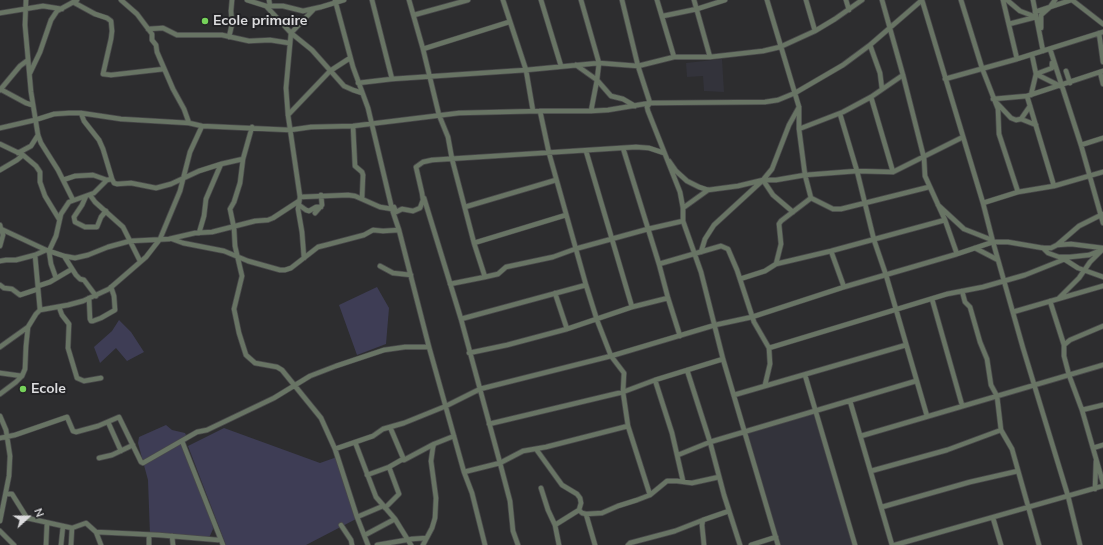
<!DOCTYPE html>
<style>
body{margin:0}
#map{position:relative;width:1103px;height:545px;overflow:hidden;background:#2d2d2f;font-family:Mulish,sans-serif}
canvas{display:block}
.north{position:absolute;left:8px;top:497px;width:40px;height:40px;-webkit-text-stroke:3px #232326;paint-order:stroke;rotate:69deg;font-size:11px;font-weight:700;line-height:16px;text-align:center;color:#dcdcde}
.north::after{content:'';display:block;margin:auto;width:14px;height:18px;background:#dcdcde;clip-path:polygon(50% 0,100% 100%,50% 72%,0 100%)}
</style>
<div id="map">
<canvas width="1103" height="545"></canvas>
<div class="north">N</div>
</div>
<script>
const g = document.querySelector('canvas').getContext('2d');
g.lineJoin = 'round';
function fillPath(path, color) { g.fillStyle = color; g.fill(path, 'evenodd'); }
const toPath = rows => new Path2D(rows.map(r => 'M' + r).join(''));
function stroke(path, color, width, dash) { g.strokeStyle = color; g.lineWidth = width; g.lineCap = dash ? 'butt' : 'round'; g.setLineDash(dash || []); g.stroke(path); }
function write(font, color, halo, rows, align = 'center') {
  g.font = font + ' Mulish,sans-serif'; g.lineWidth = 4; g.setLineDash([]); g.textBaseline = 'middle'; g.strokeStyle = halo; g.fillStyle = color; for (const [text, x, y, turn = 0] of rows) {
    g.save(); g.translate(x, y); g.rotate((+turn || 0) * Math.PI / 180); g.textAlign = isNaN(turn) ? turn : align; if (halo) g.strokeText(text, 0, 0); g.fillText(text, 0, 0); g.restore();
  }
}
fillPath(toPath([
 [722,59,724,92,704,91,703,76,687,77,686,63],
 [813,410,853,545,777,545,744,432]
]), '#33333b');
fillPath(toPath([
 [377,287,389,308,386,344,357,355,339,305],
 [119,320,131,332,144,352,127,361,116,348,100,363,94,347,112,331],
 [166,425,172,430,185,433,188,439,186,442,182,444,212,521,213,529,209,538,150,535,148,480,138,443,139,437],
 [224,428,320,463,337,457,356,519,306,545,226,545,188,446]
]), '#3e3d55');
const minor = toPath([
 [26,0,25,25,31,92,38,135,41,143,58,170,73,200],
 [121,0,137,14,152,34,152,40,156,45,157,52,173,89,184,109,189,123],
 [247,0,266,6,291,33,312,50,344,86,353,90,362,93],
 [269,0,270,6,283,6,303,11,321,7,344,0],
 [335,0,353,67,368,108,392,209,399,230,429,347,464,472,472,493,485,545],
 [372,0,392,79],
 [409,0,423,49,439,115,448,137,452,159,474,243,485,277],
 [503,0,526,70,533,111],
 [541,0,561,66],
 [581,0,599,63,597,80,611,96,623,99,635,106],
 [622,0,638,66,650,103,647,107,648,111,680,192,683,208,683,221,701,272,723,359,778,545],
 [657,0,674,57],
 [694,0,710,57],
 [767,0,799,107,799,129,805,175,811,198],
 [806,0,815,31],
 [846,0,849,10],
 [882,0,903,75,924,158,925,176,945,220,957,254],
 [922,0,983,203,993,242,1023,348,1068,496,1080,545],
 [961,0,982,68,998,109,999,134,1018,192],
 [1003,0,1017,59],
 [1007,0,1020,11,1036,17,1009,24],
 [1033,0,1043,51],
 [1072,0,1103,24],
 [73,2,95,14,107,18,111,21,112,31,111,39,103,74,111,75,164,69],
 [1035,12,1071,0],
 [0,13,43,6,62,9],
 [414,15,468,0],
 [663,16,697,9,725,0],
 [1041,28,1041,15,1050,7,1055,0],
 [148,29,163,28,177,35,222,35,249,41,270,40,289,43],
 [1099,33,1103,62],
 [229,37,232,24,231,11,232,0],
 [870,45,880,73,882,89],
 [423,49,509,22],
 [1050,49,1081,145,1103,223],
 [1032,55,1036,74,1060,86],
 [576,65,597,80,591,111],
 [1066,71,1070,83],
 [1100,72,1103,84],
 [30,73,40,52,51,20,57,11,77,0],
 [945,79,1017,59,1103,32],
 [358,83,392,79,526,70,599,63,638,66,674,57,710,57,763,51,780,47,815,31,835,19,862,0],
 [0,89,26,103,32,105],
 [0,90,20,66,28,60],
 [1031,95,1036,74,1052,68,1052,63],
 [1027,96,1054,186],
 [871,97,893,172],
 [993,99,1027,96,1103,71],
 [995,101,1011,118,1016,120,1021,119,1030,106],
 [81,113,84,121,99,140,103,149,112,179],
 [840,114,857,171,874,240,886,275,927,416],
 [288,115,330,71,350,58],
 [1021,119,1036,125],
 [353,126,355,166,362,172,363,175,362,199],
 [252,127,243,159,240,183,234,202,230,209,234,228,235,246,242,276,234,309,239,333,246,355,255,363,277,367,282,370,321,418,335,449,357,517,368,545],
 [0,128,35,120,54,114,69,113,81,113,121,119,189,123,202,126,290,130,311,127,353,126,459,113,540,111,591,111,608,110,650,103,765,102,778,100,795,93,843,65,870,45,922,0],
 [799,129,843,112,871,97,903,75],
 [0,144,23,155,36,166,40,172,40,182,45,196,59,219],
 [1081,145,1103,138],
 [623,148,659,264,668,298,680,336],
 [586,151,632,307],
 [18,153,31,146,38,135],
 [669,161,676,171,687,181,699,187,708,190,738,186,763,180,772,169,789,125,799,107],
 [0,170,17,160,23,155],
 [63,180,75,176,93,175,107,180],
 [763,180,773,195,793,212],
 [90,195,95,202,123,227,140,261],
 [86,196,82,205,74,217,75,222,85,227,97,227,101,217,106,211],
 [300,197,348,195,355,196,380,207,392,209],
 [424,198,461,319,500,463,510,501,513,531,518,545],
 [983,203,1018,192,1054,186,1103,172],
 [299,205,306,210,309,211,316,207,321,207],
 [938,205,964,229,992,240],
 [394,207,396,212,402,209,413,211,420,208,423,200,422,193,416,167,423,162,432,160,636,147,649,148,664,153],
 [465,207,556,180],
 [683,208,708,190],
 [315,213,322,205,321,195],
 [0,225,1,229,46,250,64,256,75,258,88,255,108,247,130,241,169,239,195,233,212,232,255,221,268,220,273,218,299,201],
 [199,233,204,216,206,199,221,164],
 [172,239,183,243,224,251,248,261,280,270,285,270,291,268,318,247,326,245,364,235,373,230,383,231,399,230],
 [474,243,566,215],
 [1057,245,1071,244,1103,248],
 [0,246,3,235,1,229],
 [975,248,998,260],
 [1043,248,1048,253,1059,257,1070,257,1089,255,1099,251],
 [831,251,844,287],
 [701,252,705,239,714,225,763,180,776,180,805,175,857,171,893,172,963,137],
 [35,255,40,310],
 [64,256,76,275,80,279,84,280,96,296],
 [304,258,302,232,298,209,300,197,299,190,288,115,286,88,291,33,314,9],
 [1064,259,1078,268,1103,277],
 [0,261,6,260,16,260,35,255,46,250],
 [659,264,721,246,728,249,737,270,754,322,769,348,770,364,765,385],
 [776,264,781,244,779,224,781,221,811,198,833,209,841,209,929,187],
 [380,266,393,273,411,275],
 [56,278,51,264,49,251,56,236,61,214,69,202,94,193,107,180,112,179,114,183,117,184,131,183,156,188,171,184,199,171,221,164,243,159],
 [740,279,765,271,776,264,831,251,945,220],
 [450,284,485,277,498,274,506,267,553,257,575,249,648,229,683,221],
 [0,285,4,288,12,289,20,295,38,289],
 [586,285,597,320,611,356,624,373,623,392,628,426,650,495],
 [38,286,50,282,72,269],
 [962,291,965,302,970,307,980,342,987,359,991,385,997,396,1001,430,1012,449,1039,545],
 [555,293,567,329],
 [89,298,90,319,91,321,93,321,101,318,115,310,114,296,111,287],
 [1059,298,1079,278,1090,262,1102,250],
 [932,299,962,405],
 [1050,301,1064,345,1064,356,1069,375,1082,410,1103,483],
 [59,307,62,315,69,324,68,348,77,378,84,381,101,378],
 [1013,312,1103,286],
 [461,319,586,285,549,153,540,111],
 [1064,345,1070,340,1103,326],
 [0,347,28,327],
 [769,348,947,294,983,287,1025,275,1070,257],
 [469,353,507,345,567,329,632,307,668,298],
 [687,370,710,442,724,495,740,545],
 [0,373,22,376],
 [805,375,855,545],
 [655,380,672,433,683,481],
 [0,394,16,382,22,376,25,369,26,346,28,327,36,314,40,310,68,305,83,301,109,289,146,257,160,239,180,191,190,152,202,126],
 [734,395,906,345],
 [850,401,892,545],
 [1082,410,1103,405],
 [0,416,6,430,10,456,9,476,0,521],
 [108,422,121,451],
 [489,424,623,392,655,380,723,359],
 [390,427,404,460,434,444],
 [861,436,1103,365],
 [0,438,15,435,67,417,73,431,76,432,98,426,119,417,141,462,143,463,197,432,207,430,274,398,310,376,336,366,384,350,405,347,429,347],
 [182,441,223,545],
 [355,442,376,497,395,519,411,545],
 [1093,448,1103,445],
 [335,449,373,436,383,429,404,423,446,406,480,389,611,356,715,325,752,317,844,287,957,254,993,242,1008,242,1043,248,1051,248,1057,245,1079,226,1103,214],
 [536,449,562,485,577,494,580,498,581,503,579,510,582,513,586,514,595,545],
 [678,455,710,442,916,381],
 [99,458,112,455,133,445],
 [871,471,947,450,1001,430],
 [464,472,500,463,523,451,546,447,628,426],
 [367,475,389,467,403,459],
 [541,488,548,510,555,525,559,545],
 [1095,489,1096,461],
 [6,494,12,494,27,518,72,528,86,523,96,532,101,545],
 [882,507,970,482,1018,471],
 [385,508,399,494,389,467],
 [586,514,602,513,618,506,637,500,650,495,667,481,677,481,692,483,719,477],
 [357,517,383,506],
 [993,518,1001,545],
 [341,525,351,540,352,545],
 [555,525,579,510],
 [0,531,14,545],
 [96,532,159,535,218,540],
 [149,535,149,545],
 [365,535,395,519],
 [172,536,173,545],
 [46,545,47,523],
 [61,545,63,526],
 [71,545,72,528],
 [377,545,412,539,426,538],
 [423,545,432,528,435,518,436,498,431,461,433,447,434,444,454,436],
 [628,545,630,543,675,531,703,520],
 [704,545,702,525,703,520,729,511],
 [751,545,776,537],
 [895,545,1103,486]
]);
stroke(minor, '#49494b', 6);
stroke(minor, '#687464', 4.5);
for (const [x, y, r, color] of [
 [205,21,4,"#76d25a"],
 [23,389,4,"#76d25a"]
]) { const dot = new Path2D(); dot.arc(x, y, r, 0, 2 * Math.PI); g.fillStyle = color; g.fill(dot); stroke(dot, '#232326', 1.5); }
write('bold 14px', '#dcdcde', '#232326', [
 ["Ecole primaire",213,21],
 ["Ecole",31,389]
], 'left');
</script>
